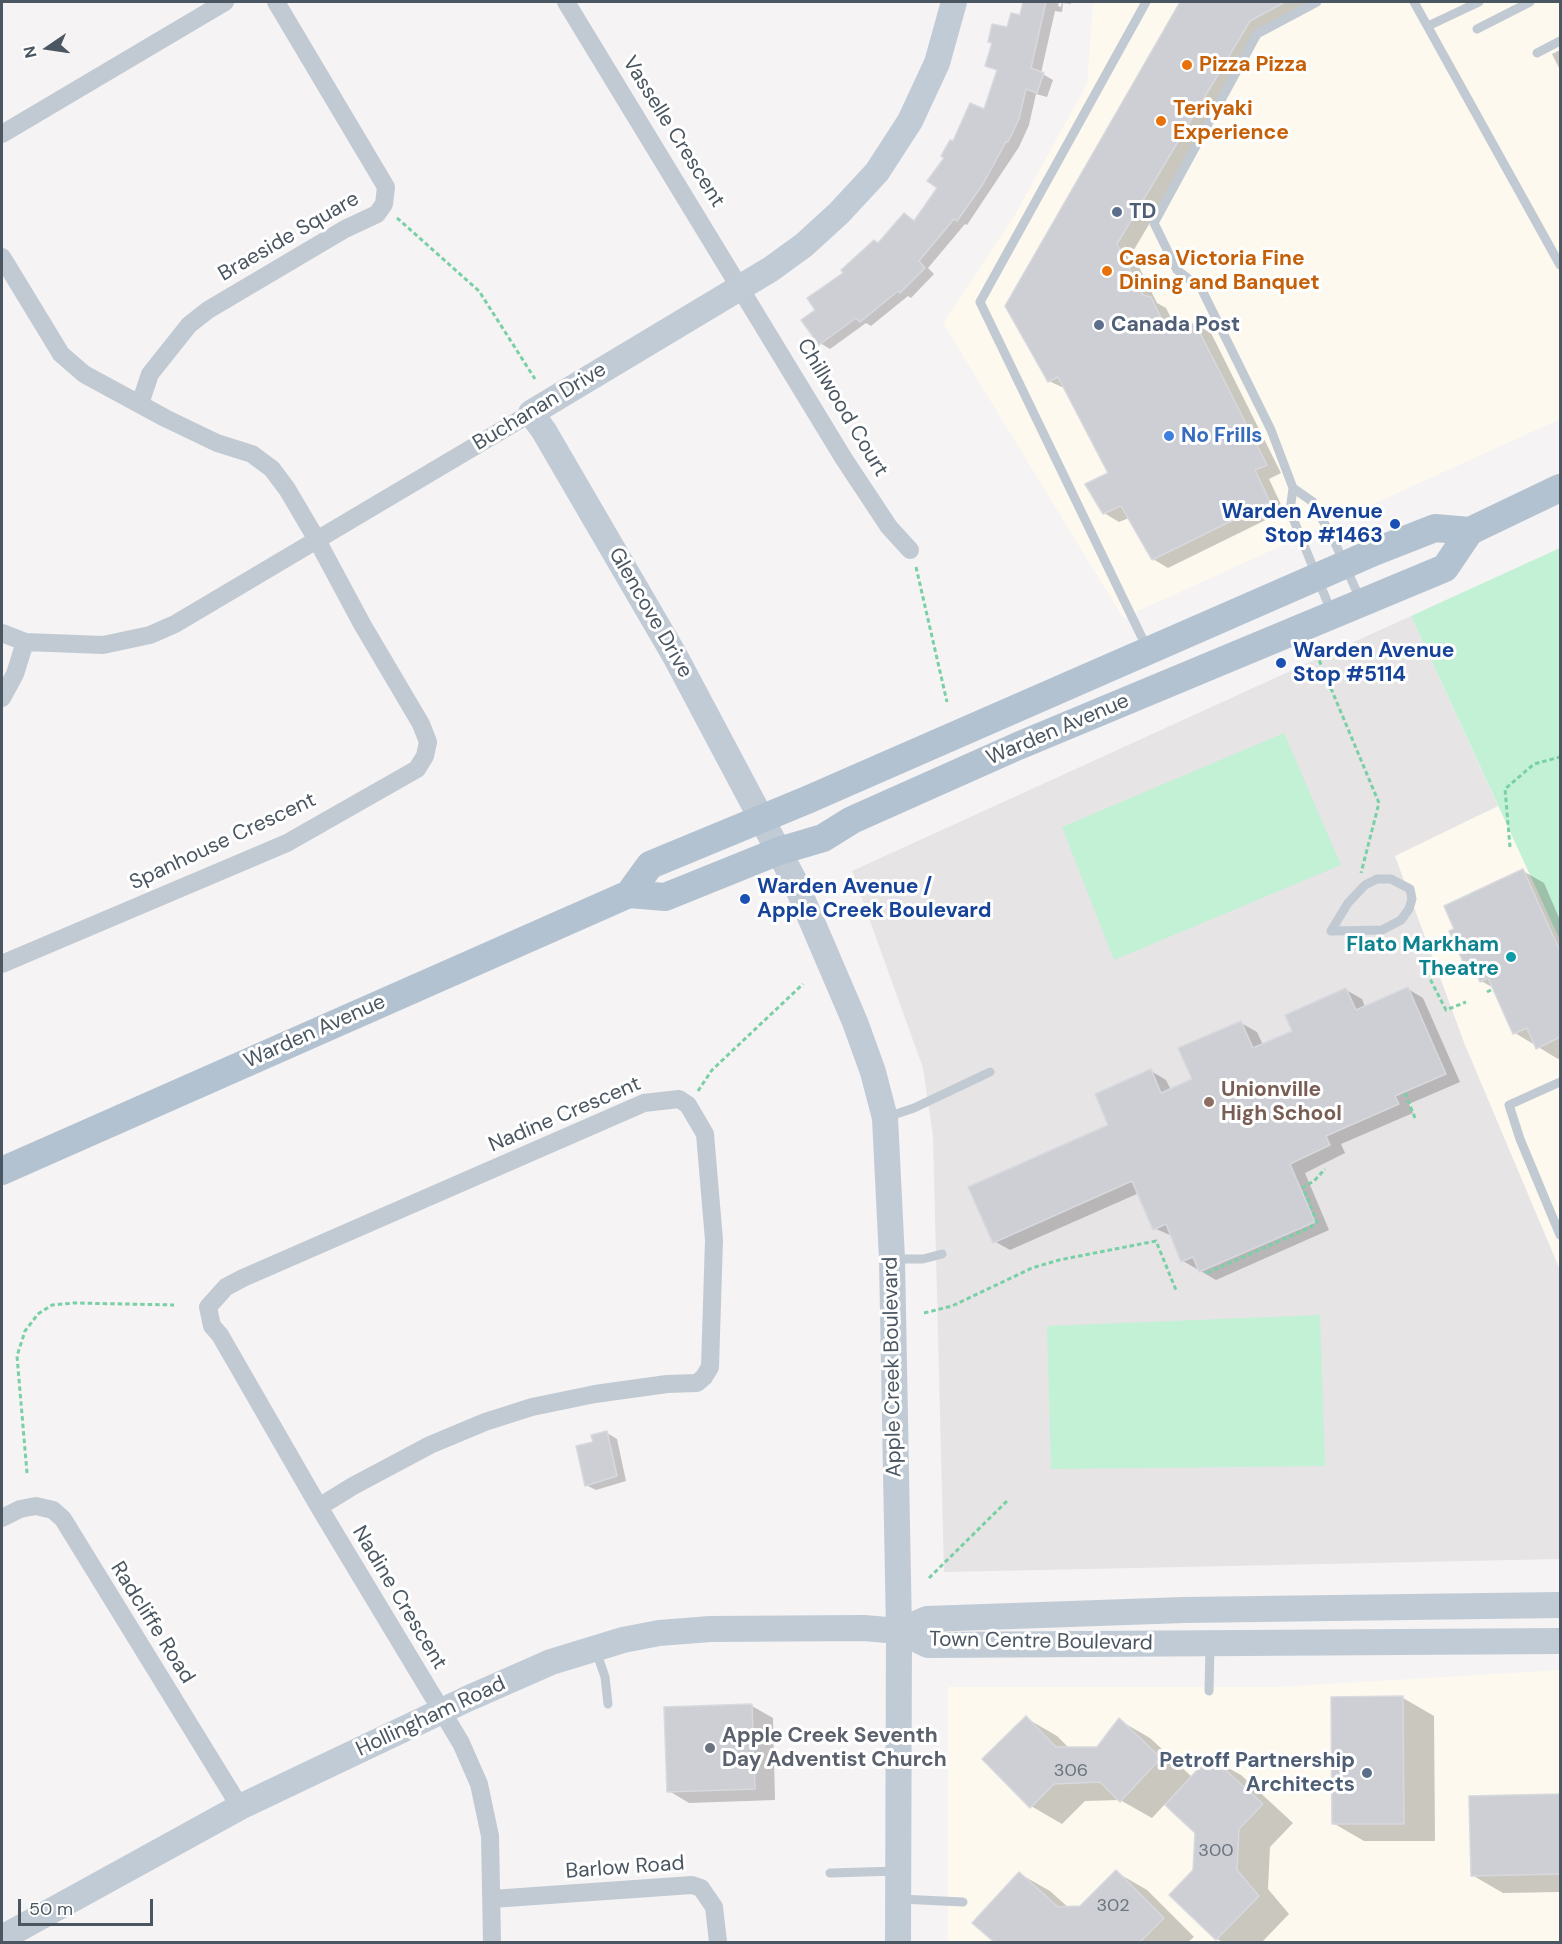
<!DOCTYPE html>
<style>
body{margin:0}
#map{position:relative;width:1562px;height:1944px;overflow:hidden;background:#f5f3f3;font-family:"DM Sans",sans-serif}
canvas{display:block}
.frame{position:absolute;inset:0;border:3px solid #4a5661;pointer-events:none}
.north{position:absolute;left:18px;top:18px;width:60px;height:60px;-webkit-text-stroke:4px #fff;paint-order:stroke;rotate:257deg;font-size:16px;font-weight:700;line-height:24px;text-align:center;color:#4a5661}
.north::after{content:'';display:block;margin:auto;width:21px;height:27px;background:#4a5661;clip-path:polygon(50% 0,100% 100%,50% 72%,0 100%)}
.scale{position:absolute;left:18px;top:1899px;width:135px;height:27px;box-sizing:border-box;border:3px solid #4a5661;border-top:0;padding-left:8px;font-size:18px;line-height:21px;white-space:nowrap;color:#4a5661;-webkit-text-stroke:4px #fff;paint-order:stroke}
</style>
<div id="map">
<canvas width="1562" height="1944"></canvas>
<div class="frame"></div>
<div class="north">N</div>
<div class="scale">50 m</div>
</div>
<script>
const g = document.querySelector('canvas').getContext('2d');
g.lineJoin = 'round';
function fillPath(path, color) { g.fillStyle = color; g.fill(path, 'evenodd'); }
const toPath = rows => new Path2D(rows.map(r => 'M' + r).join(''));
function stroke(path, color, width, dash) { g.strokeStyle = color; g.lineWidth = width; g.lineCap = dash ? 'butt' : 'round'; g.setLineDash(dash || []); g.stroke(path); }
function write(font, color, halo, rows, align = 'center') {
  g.font = font + ' "DM Sans",sans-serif'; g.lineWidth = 6; g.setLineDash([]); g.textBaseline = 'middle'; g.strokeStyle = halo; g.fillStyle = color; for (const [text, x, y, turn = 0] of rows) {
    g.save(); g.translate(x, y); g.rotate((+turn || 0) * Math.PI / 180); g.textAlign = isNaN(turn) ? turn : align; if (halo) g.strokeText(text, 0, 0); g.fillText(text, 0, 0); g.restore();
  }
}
fillPath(toPath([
 [1093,2,1560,2,1560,419,1123,618,943,323,1012,220,1087,84],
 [1498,806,1560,940,1560,1270,1465,1045,1394,856],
 [1560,1670,1560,1942,948,1942,948,1687,1277,1687]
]), '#fdf9ef');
fillPath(toPath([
 [1411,616,1498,806,1395,856,1465,1045,1560,1270,1560,1559,944,1572,933,1136,923,1068,852,871]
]), '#e6e4e5');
fillPath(toPath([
 [1560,548,1560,940,1411,616],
 [1284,733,1341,865,1114,960,1062,827],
 [1320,1315,1325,1466,1051,1469,1047,1326]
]), '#c3f1d5');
fillPath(toPath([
 [1024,2,1059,2,1058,6,1061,7,1062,2,1071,2,1071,4,1063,3,1062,12,1055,11,1041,73,1053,80,1047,97,1036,94,1029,125,1019,147,967,225,965,224,928,268,934,274,911,298,908,296,871,326,866,323,830,349,820,343,817,310,845,273,879,244,905,215,916,221,939,187,954,144,985,111,998,71,987,65,993,44,989,42,1021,17],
 [1180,2,1316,2,1265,29,1132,253,1157,303,1166,308,1176,328,1182,330,1195,324,1211,333,1281,473,1269,479,1284,511,1168,568,1153,559,1129,518,1119,522,1104,513,1110,474,1066,389,1049,381],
 [1560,50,1560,70,1552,54],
 [1523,871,1544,883,1560,920,1560,1058,1558,1059,1515,1033,1494,988,1481,981,1477,971,1466,965],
 [1408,989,1423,998,1460,1082,1409,1104,1413,1113,1341,1144,1345,1153,1305,1173,1329,1230,1216,1280,1183,1261,1172,1236,1154,1228,1139,1193,1010,1250,994,1241,1110,1125,1151,1071,1166,1080,1171,1090,1194,1080,1241,1023,1257,1032,1263,1045,1294,1032,1346,990,1362,999,1365,1007],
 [607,1433,617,1439,626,1481,596,1490,586,1485,594,1443],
 [1403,1698,1434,1716,1435,1841,1364,1841,1333,1823],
 [752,1706,773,1718,775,1800,689,1803,669,1791],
 [1026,1718,1057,1736,1069,1748,1098,1749,1119,1720,1150,1738,1192,1777,1210,1758,1241,1775,1293,1823,1270,1847,1268,1889,1289,1914,1262,1942,1223,1942,1217,1939,1196,1832,1166,1803,1152,1818,1120,1800,1085,1801,1062,1824,1031,1806],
 [1560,1795,1560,1892,1503,1893,1472,1875,1470,1797],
 [1116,1872,1147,1890,1194,1937,1188,1942,996,1942,974,1923,1020,1874,1050,1891,1069,1908,1081,1908]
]), '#0003');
const building = toPath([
 [1023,2,1046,2,1031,68,1044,73,1037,93,1026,89,1019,119,1008,142,1006,142,983,184,957,221,954,219,919,261,925,268,900,293,898,291,860,322,856,318,819,345,801,320,815,310,807,298,843,273,841,270,874,240,878,243,904,213,914,221,937,188,927,181,944,158,941,156,950,140,953,141,970,103,984,109,997,70,985,66,992,43,988,42,992,24,1007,27,1011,13,1020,15,1023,2],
 [1180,2,1285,2,1250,21,1117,244,1143,295,1151,297,1163,322,1182,328,1195,323,1267,465,1255,470,1270,502,1152,560,1121,506,1103,514,1085,484,1108,473,1058,377,1048,382,1005,306,1180,2],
 [1523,869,1560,951,1560,1037,1536,1049,1527,1028,1513,1034,1488,978,1480,982,1472,963,1465,966,1449,931,1454,929,1444,906,1523,869],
 [1408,987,1446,1074,1395,1096,1399,1104,1326,1136,1330,1145,1290,1164,1315,1222,1199,1272,1193,1257,1181,1262,1166,1224,1153,1230,1132,1181,993,1243,968,1187,1108,1125,1095,1094,1151,1069,1161,1093,1192,1079,1178,1048,1241,1021,1253,1048,1292,1031,1285,1015,1346,988,1356,1010,1408,987],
 [607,1431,617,1476,585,1486,576,1446,593,1442,591,1435,607,1431],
 [1403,1696,1404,1824,1332,1824,1331,1697,1403,1696],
 [752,1704,755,1789,667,1792,664,1707,752,1704],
 [1026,1716,1056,1747,1097,1747,1119,1718,1161,1758,1120,1802,1100,1782,1054,1784,1030,1808,982,1759,1026,1716],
 [1210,1756,1263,1804,1239,1829,1237,1870,1259,1896,1216,1940,1169,1895,1193,1870,1195,1833,1165,1805,1210,1756],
 [1560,1794,1560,1874,1471,1876,1469,1796,1560,1794],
 [1116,1870,1164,1918,1140,1942,994,1942,972,1923,1019,1872,1058,1907,1080,1906,1116,1870]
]);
fillPath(building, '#cdcfd5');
stroke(building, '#d7d9de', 1.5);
stroke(toPath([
 [397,218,479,291,535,379],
 [916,567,947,702],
 [1318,646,1317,655,1379,803,1361,873],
 [1510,847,1505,789,1534,764,1560,757],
 [1427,973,1446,1010,1466,1002],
 [1487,992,1491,990],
 [698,1091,712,1070,803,984],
 [1405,1093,1415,1118],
 [1207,1273,1309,1228,1317,1222,1303,1187,1314,1181,1325,1169],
 [924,1313,952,1306,1032,1268,1059,1260,1156,1241,1176,1290],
 [27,1473,17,1356,25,1331,38,1314,52,1305,74,1303,174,1305],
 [929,1578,1008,1500]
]), '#7ad0a6', 3, [4.5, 3]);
stroke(toPath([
 [1146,2,980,302,1147,648],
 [1317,2,1257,34,1154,223,1177,270,1201,288,1271,430,1293,488,1290,511,1331,611],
 [1414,2,1560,265],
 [1428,26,1479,2],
 [1477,29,1530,2],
 [1537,53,1560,41],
 [1293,488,1313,502,1335,543,1360,599],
 [1377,879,1391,879,1410,889,1412,899,1409,909,1401,920,1382,930,1331,931,1348,903,1365,885,1377,879],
 [1560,1082,1509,1105,1520,1139,1560,1235],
 [887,1117,914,1108,990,1072],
 [894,1259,923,1259,942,1254],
 [596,1651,605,1677,608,1704],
 [1209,1691,1210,1646],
 [830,1873,897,1871],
 [900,1899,963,1902]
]), '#c1cad2', 9);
stroke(toPath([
 [566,2,844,459,889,527,910,550],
 [2,134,225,2],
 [2,257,61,354,84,374,165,418,217,443,252,454,272,469,287,489,317,540,362,624,421,724,428,742,425,756,417,769,287,843,2,964],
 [140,404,150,374,189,325,208,310,345,229,377,214,384,204,386,187,276,2],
 [2,633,25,642,103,645,150,635,175,624,531,413],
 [2,698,15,674,25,642],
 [319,1507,353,1486,430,1445,485,1422,532,1407,595,1394,667,1384,697,1383,704,1377,710,1367,714,1240,705,1134,688,1105,679,1099,644,1103,243,1278,226,1287,208,1307,212,1326,220,1335,319,1507,461,1743,479,1784,490,1836,492,1942],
 [2,1518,20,1509,36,1506,53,1510,63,1519,240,1807],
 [492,1899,692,1885,701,1888,714,1907,718,1942]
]), '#c1cad2', 18);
stroke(toPath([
 [899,1631,927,1619,1184,1610,1560,1605],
 [2,1938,240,1807,467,1699,551,1662,623,1640,659,1633,710,1629,864,1628,899,1631,928,1645,1560,1641],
 [898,1942,899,1631,892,1259,885,1118,873,1072,855,1022,795,882,675,656,544,431,531,413,771,269,804,245,839,213,877,172,910,121,937,63,954,2]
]), '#c1cbd6', 26);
stroke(toPath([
 [629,894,650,865,807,800,1374,552,1435,528,1470,531],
 [2,1171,629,894,665,897,779,851,823,838,852,820,1018,746,1445,568,1470,531,1560,488]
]), '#b3c2d1', 28);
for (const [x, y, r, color] of [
 [1187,65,6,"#e8710a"],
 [1161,121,6,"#e8710a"],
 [1117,212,6,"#5c6f8a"],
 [1107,271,6,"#e8710a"],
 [1099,325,6,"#5c6f8a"],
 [1169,436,6,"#3f7fe0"],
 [1395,524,6,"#1a4fb4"],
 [1281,663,6,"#1a4fb4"],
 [745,899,6,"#1a4fb4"],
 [1511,957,6,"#0f9aa8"],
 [1209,1102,6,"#8d6e63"],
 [710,1748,6,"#6b7280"],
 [1367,1773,6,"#5c6f8a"]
]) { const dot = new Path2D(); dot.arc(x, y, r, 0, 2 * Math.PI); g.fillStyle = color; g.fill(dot); stroke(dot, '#fff', 2); }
write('18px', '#6b747e', null, [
 ["306",1071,1771],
 ["300",1216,1851],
 ["302",1113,1906]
]);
write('bold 21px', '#c56008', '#fff', [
 ["Pizza Pizza",1199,65],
 ["Teriyaki",1173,109],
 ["Experience",1173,133],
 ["Casa Victoria Fine",1119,259],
 ["Dining and Banquet",1119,283]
], 'left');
write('21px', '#4a5661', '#fff', [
 ["Vasselle Crescent",673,132,58],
 ["Braeside Square",289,237,-30],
 ["Buchanan Drive",540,407,-31],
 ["Chillwood Court",842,408,59],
 ["Glencove Drive",650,613,60],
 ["Warden Avenue",1058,730,-23],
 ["Spanhouse Crescent",223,842,-25],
 ["Warden Avenue",315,1032,-24],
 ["Nadine Crescent",565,1115,-23],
 ["Apple Creek Boulevard",893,1367,-91],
 ["Nadine Crescent",399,1598,59],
 ["Radcliffe Road",152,1623,58],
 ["Town Centre Boulevard",1041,1642,1],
 ["Hollingham Road",431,1717,-25],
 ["Barlow Road",625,1868,-4]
]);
write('bold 21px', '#4e5e75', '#fff', [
 ["TD",1129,212],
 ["Canada Post",1111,325],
 ["Petroff Partnership",1355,1761,"right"],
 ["Architects",1355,1785,"right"]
], 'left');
write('bold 21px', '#366cbe', '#fff', [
 ["No Frills",1181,436]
], 'left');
write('bold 21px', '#164399', '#fff', [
 ["Warden Avenue",1383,512,"right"],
 ["Stop #1463",1383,536,"right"],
 ["Warden Avenue",1293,651],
 ["Stop #5114",1293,675],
 ["Warden Avenue /",757,887],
 ["Apple Creek Boulevard",757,911]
], 'left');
write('bold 21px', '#0d838f', '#fff', [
 ["Flato Markham",1499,945],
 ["Theatre",1499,969]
], 'right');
write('bold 21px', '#785e54', '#fff', [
 ["Unionville",1221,1090],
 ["High School",1221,1114]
], 'left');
write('bold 21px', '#5b616d', '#fff', [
 ["Apple Creek Seventh",722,1736],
 ["Day Adventist Church",722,1760]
], 'left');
</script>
